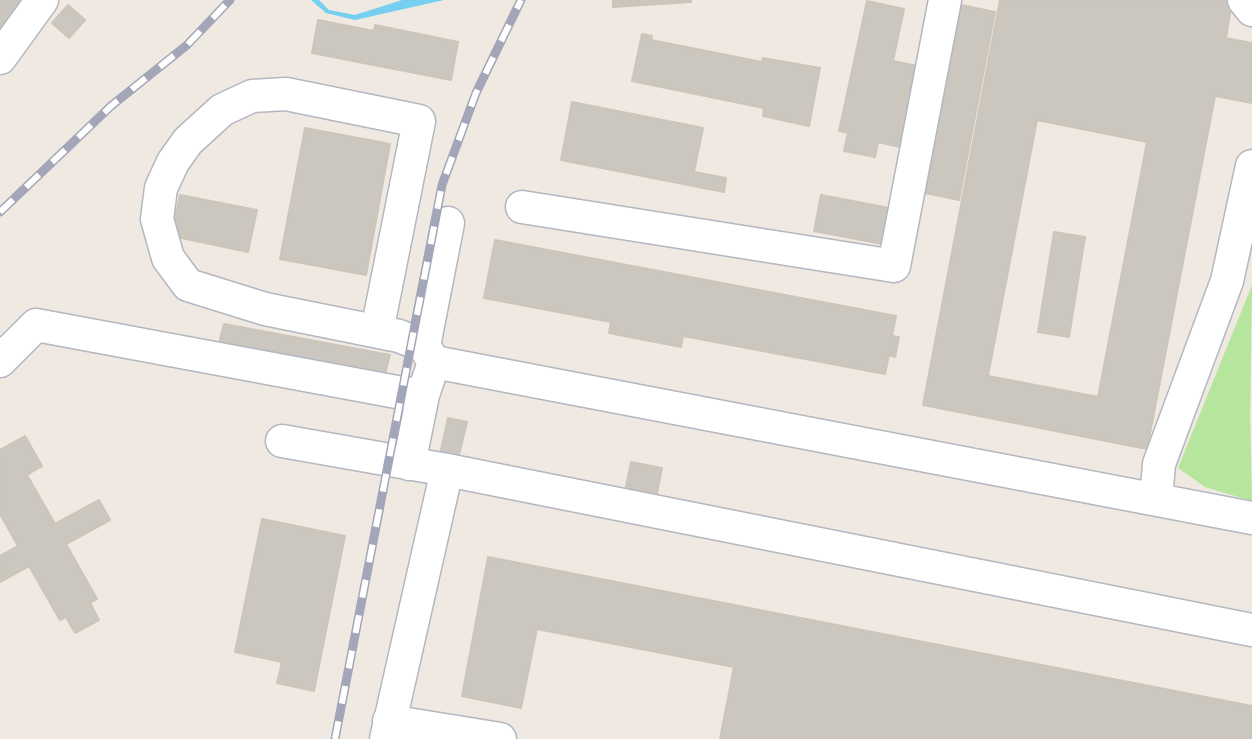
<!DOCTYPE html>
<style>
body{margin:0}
canvas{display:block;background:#efe9e1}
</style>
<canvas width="1252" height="739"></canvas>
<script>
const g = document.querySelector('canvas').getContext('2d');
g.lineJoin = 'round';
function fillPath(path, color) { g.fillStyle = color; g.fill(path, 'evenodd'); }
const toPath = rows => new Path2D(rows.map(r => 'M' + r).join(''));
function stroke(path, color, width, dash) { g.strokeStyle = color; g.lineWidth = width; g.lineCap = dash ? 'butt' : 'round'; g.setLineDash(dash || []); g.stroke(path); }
fillPath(toPath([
 [1252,285,1250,417,1252,501,1205,487,1178,468]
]), '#b6e59e');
fillPath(toPath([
 [311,0,319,0,329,10,355,15,402,0,444,0,355,20,326,13]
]), '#75cff0');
const building = toPath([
 [0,0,24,0,0,29,0,0],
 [613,0,691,0,691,2,613,7,613,0],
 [1000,0,1223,0,1232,2,1226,38,1252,43,1252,103,1215,96,1147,449,923,405,1000,0],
 [1037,120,1147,142,1098,397,988,376,1037,120],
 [867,1,904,9,893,61,922,67,904,148,878,142,875,157,844,151,848,133,839,131,867,1],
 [68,5,85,20,69,38,52,23,68,5],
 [961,5,995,12,959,200,925,193,961,5],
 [318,20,374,31,375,25,458,42,451,80,312,53,318,20],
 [642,34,652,36,651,40,762,62,763,58,820,68,809,126,763,116,764,108,632,81,642,34],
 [572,102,703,128,694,172,726,178,724,192,561,160,572,102],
 [305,128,390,144,366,275,280,259,305,128],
 [180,195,257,210,248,252,172,236,180,195],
 [821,195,889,208,882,244,814,231,821,195],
 [1054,232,1085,237,1069,337,1038,332,1054,232],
 [495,240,896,316,892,336,899,337,895,357,889,355,885,374,683,336,681,347,609,333,611,322,484,298,495,240],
 [224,324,390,355,384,377,218,347,224,324],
 [448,418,467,422,458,459,440,454,448,418],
 [25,436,42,466,27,475,55,524,99,500,110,520,66,544,97,599,90,603,99,620,75,633,66,617,60,620,29,566,0,582,0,556,18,546,0,514,0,450,25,436],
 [631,462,662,468,656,498,625,492,631,462],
 [262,519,345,536,314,691,277,683,282,662,235,652,262,519],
 [488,557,1252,706,1252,739,720,739,734,667,537,629,521,708,462,696,488,557]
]);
fillPath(building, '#cbc7bf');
stroke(building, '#cbc5ba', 2);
const minor = toPath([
 [1244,0,1252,10],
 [0,58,42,0],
 [522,207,894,266,945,0],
 [377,331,419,121,286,94,252,96,222,110,188,141,173,162,161,188,157,219,168,258,188,285,265,309,399,336,424,346,434,362,1252,518],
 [424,346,448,223],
 [0,361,36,325,402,393,423,395,434,362],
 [282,441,447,470,1252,630],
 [409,464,423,395],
 [1156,499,1159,464,1227,281,1252,166],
 [389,721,500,739],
 [386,739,447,470]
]);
stroke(minor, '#b4b7c1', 35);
stroke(minor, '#fff', 32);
const rail = toPath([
 [0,212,111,106,187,45,230,0],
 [335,739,442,185,476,93,521,0]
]);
stroke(rail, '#a3a6b8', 9);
stroke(rail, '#fff', 6, [18]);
</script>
